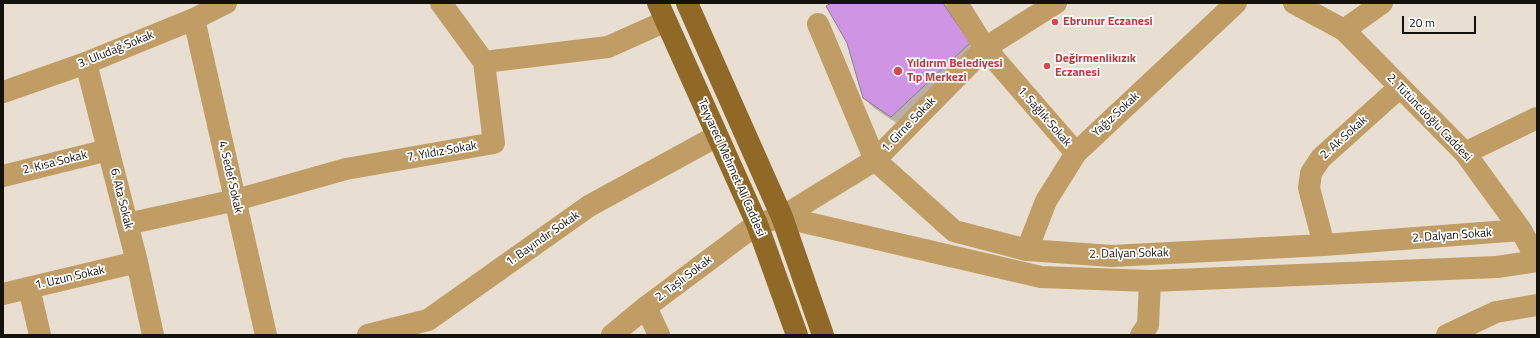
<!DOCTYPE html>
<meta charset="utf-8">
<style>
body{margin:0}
#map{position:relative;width:1540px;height:338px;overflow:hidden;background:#e8ded1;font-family:"Titillium Web",sans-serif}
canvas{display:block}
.frame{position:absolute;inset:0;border:4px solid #15110d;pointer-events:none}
.scale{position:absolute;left:1402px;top:16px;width:74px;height:18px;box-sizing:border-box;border:2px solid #15110d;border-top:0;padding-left:5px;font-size:12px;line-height:14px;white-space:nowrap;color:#15110d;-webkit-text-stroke:3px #fff;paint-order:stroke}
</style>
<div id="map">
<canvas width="1540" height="338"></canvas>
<div class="frame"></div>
<div class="scale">20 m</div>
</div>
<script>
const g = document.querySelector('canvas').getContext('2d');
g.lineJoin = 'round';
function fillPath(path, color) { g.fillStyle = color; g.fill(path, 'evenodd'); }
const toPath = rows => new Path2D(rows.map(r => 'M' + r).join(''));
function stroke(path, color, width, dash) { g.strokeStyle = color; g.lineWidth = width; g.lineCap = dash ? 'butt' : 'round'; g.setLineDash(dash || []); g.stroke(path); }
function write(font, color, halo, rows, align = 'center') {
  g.font = font + ' "Titillium Web",sans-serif'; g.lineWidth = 3.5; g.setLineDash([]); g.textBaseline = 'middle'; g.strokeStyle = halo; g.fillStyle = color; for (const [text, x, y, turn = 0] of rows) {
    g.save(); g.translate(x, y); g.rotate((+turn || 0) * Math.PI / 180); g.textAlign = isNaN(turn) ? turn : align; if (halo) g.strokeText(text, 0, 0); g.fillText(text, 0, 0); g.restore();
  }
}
fillPath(toPath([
 [833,3,945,3,979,54,901,126,874,108,864,98,848,42]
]), '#0003');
const building = toPath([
 [831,3,943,3,970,43,891,117,863,98,847,43,826,6,831,3]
]);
fillPath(building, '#d094e4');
stroke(building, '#877f8a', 1);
stroke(toPath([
 [441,3,484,62],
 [957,3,985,48,1076,153],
 [1294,3,1344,30,1465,153,1521,230,1537,260],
 [194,19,266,335],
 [818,24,875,160,985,48,1056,3],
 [1344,30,1382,3],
 [86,63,137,262,153,335],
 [3,92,86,63,194,19,226,3],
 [1465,153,1537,118],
 [3,176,108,150],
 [782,217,875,160,954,231,1027,250,1112,256,1324,245,1521,230],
 [127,224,236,200,346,169,494,143,484,62,608,47,666,21],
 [1324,245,1309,188,1311,173,1321,158,1400,87],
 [1027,250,1046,201,1076,153,1236,3],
 [29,288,40,335],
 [3,294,137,262],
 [646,307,659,335],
 [368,335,428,320,589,206,717,136],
 [612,335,646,307,757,224,782,217,1041,277,1150,281,1497,267,1537,261],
 [1141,335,1148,325,1150,281],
 [1447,335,1496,312,1537,305]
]), '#c09d64', 22);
stroke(toPath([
 [658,3,757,224,797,335],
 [687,3,782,217,823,335]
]), '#8f6925', 22);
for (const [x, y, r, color] of [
 [1055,22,4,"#e0444e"],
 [1047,66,4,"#e0444e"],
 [898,71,5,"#e0444e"]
]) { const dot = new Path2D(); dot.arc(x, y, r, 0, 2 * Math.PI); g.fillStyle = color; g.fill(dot); stroke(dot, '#fff', 1.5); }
write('bold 12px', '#be3a42', '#fff', [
 ["Ebrunur Eczanesi",1063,22],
 ["Değirmenlikızık",1055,59],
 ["Eczanesi",1055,73],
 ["Yıldırım Belediyesi",907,64],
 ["Tıp Merkezi",907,78]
], 'left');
write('12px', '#15110d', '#fff', [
 ["3. Uludağ Sokak",116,50,-22],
 ["Yağız Sokak",1116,115,-43],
 ["1. Sağlık Sokak",1044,117,49],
 ["2. Tütüncüoğlu Caddesi",1429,118,46],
 ["1. Girne Sokak",909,125,-46],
 ["2. Ak Sokak",1344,138,-42],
 ["7. Yıldız Sokak",442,152,-10],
 ["2. Kısa Sokak",55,163,-14],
 ["Teyyareci Mehmet Ali Caddesi",731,168,66],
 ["4. Sedef Sokak",230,177,77],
 ["6. Ata Sokak",121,199,76],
 ["2. Dalyan Sokak",1452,236,-4],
 ["1. Bayındır Sokak",543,239,-35],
 ["2. Dalyan Sokak",1129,254,-1],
 ["1. Uzun Sokak",70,278,-13],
 ["2. Taşlı Sokak",684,279,-37]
]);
</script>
